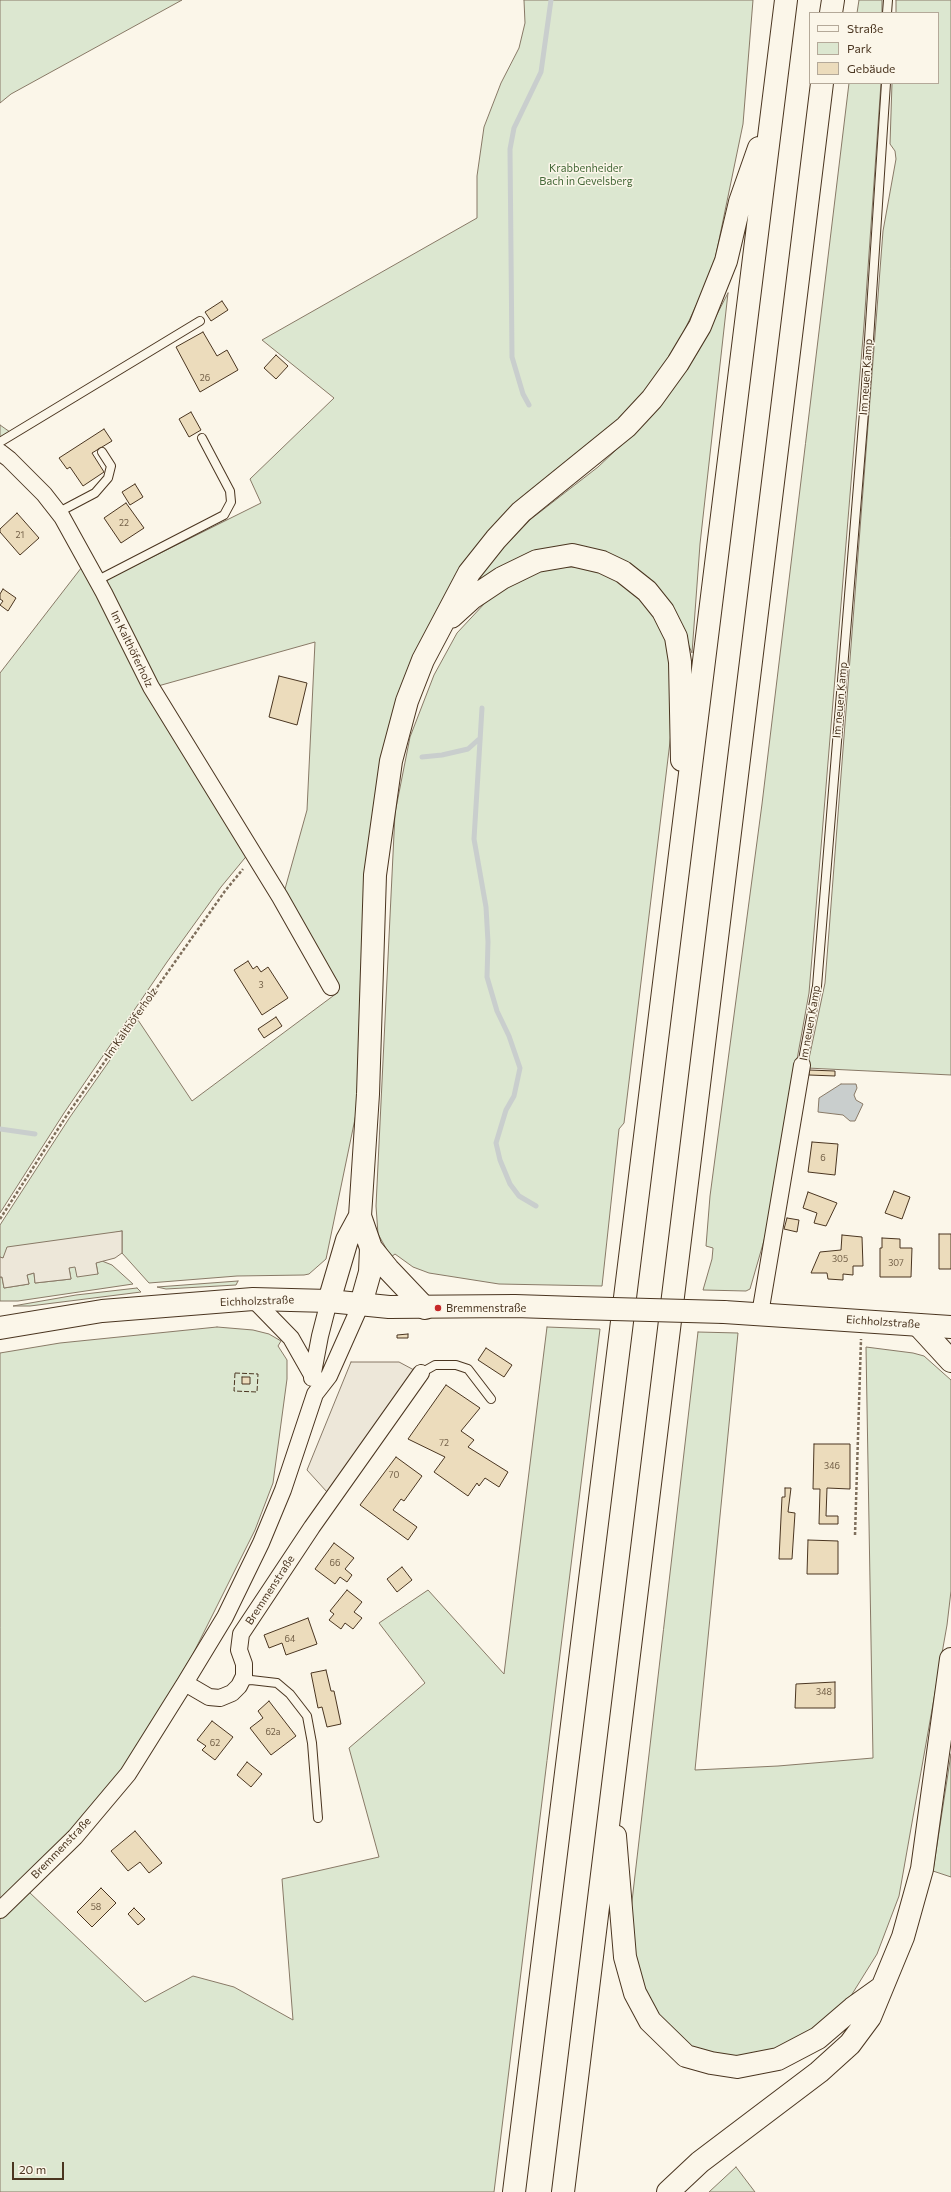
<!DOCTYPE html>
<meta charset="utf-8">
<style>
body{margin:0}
#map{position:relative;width:951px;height:2192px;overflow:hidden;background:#fbf6e9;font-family:Commissioner,sans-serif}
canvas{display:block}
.legend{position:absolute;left:809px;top:12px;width:130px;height:72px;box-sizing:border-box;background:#fbf6e9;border:1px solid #b4a999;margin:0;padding:5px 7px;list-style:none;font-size:12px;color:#4a3520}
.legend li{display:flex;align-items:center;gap:8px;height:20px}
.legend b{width:20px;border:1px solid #b4a999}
.scale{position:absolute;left:12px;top:2162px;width:52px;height:18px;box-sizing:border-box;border:2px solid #4a3520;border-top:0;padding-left:5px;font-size:12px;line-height:14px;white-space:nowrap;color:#4a3520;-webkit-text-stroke:3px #fbf6e9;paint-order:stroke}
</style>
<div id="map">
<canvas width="951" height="2192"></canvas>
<ul class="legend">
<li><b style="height:5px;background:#fbf6e9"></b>Straße</li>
<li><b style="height:11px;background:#dce7d0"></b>Park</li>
<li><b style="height:11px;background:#ecdcbc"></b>Gebäude</li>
</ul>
<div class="scale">20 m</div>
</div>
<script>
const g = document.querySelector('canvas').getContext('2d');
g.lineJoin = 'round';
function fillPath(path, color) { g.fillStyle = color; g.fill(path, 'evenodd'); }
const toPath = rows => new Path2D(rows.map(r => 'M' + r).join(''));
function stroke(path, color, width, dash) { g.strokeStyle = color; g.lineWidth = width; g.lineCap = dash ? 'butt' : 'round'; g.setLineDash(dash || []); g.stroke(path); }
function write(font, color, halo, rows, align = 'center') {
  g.font = font + ' Commissioner,sans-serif'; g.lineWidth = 3; g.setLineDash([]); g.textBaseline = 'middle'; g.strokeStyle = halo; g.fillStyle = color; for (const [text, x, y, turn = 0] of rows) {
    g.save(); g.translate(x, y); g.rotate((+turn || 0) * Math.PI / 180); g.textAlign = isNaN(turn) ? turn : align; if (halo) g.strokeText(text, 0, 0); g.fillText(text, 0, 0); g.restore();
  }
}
const green = toPath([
 [0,0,182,0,11,94,0,103,0,0],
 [524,0,753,0,743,124,713,269,681,338,640,402,452,585,426,631,400,701,361,1036,356,1114,326,1259,309,1274,304,1275,237,1276,149,1283,122,1253,122,1231,2,1258,0,1257,0,1225,70,1117,138,1020,192,1101,337,993,283,896,307,810,315,642,158,686,104,581,261,503,250,479,334,398,262,340,477,218,477,176,484,127,501,83,519,48,525,23,524,0],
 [859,0,882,0,882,13,857,13,859,0],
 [896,0,951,0,951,1075,807,1068,825,983,883,231,896,159,895,151,890,144,892,83,938,83,938,13,896,13,896,0],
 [849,83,881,83,864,325,809,993,765,1237,750,1289,746,1291,703,1290,712,1259,713,1248,706,1246,710,1196,762,804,849,83],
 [728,293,700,544,692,653,672,606,639,570,606,553,572,548,465,594,496,555,531,519,598,467,652,416,697,353,728,293],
 [0,425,10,432,0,439,0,425],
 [85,563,249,853,221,887,167,962,64,1113,0,1213,0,673,85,563],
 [551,567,581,567,607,572,632,587,667,633,676,692,624,1123,619,1129,602,1286,499,1284,429,1273,413,1267,395,1254,391,1257,378,1234,376,1206,395,813,410,737,434,675,457,633,485,603,521,576,551,567],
 [102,1261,112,1265,133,1284,18,1301,0,1301,0,1277,2,1277,4,1288,29,1284,27,1275,34,1273,35,1283,71,1279,69,1268,75,1266,98,1274,96,1263,102,1261],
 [238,1281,236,1285,166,1289,157,1287,238,1281],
 [137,1288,141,1292,30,1306,13,1306,76,1295,137,1288],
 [217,1327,253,1330,269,1334,281,1341,278,1346,287,1360,287,1379,273,1483,255,1530,193,1654,125,1767,72,1829,0,1902,0,1353,60,1343,217,1327],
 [547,1327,600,1329,494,2192,0,2192,0,1918,29,1892,145,2002,193,1976,234,1987,293,2020,282,1879,379,1857,349,1748,425,1683,379,1623,428,1590,504,1674,547,1327],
 [698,1332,738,1333,695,1770,778,1766,873,1758,866,1347,913,1353,924,1356,951,1380,951,1591,947,1625,899,1896,877,1954,849,1999,799,2040,757,2055,715,2057,685,2048,661,2026,637,1980,629,1927,698,1332],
 [951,1754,951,1877,933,1871,951,1754],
 [736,2167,755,2192,709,2192,736,2167]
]);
fillPath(green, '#dce7d0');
stroke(green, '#887966', 1);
const parking = toPath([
 [122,1231,122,1253,115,1258,96,1263,98,1274,77,1277,75,1267,69,1268,71,1279,35,1283,34,1273,27,1275,29,1284,4,1288,2,1277,0,1277,0,1257,3,1258,7,1247,122,1231],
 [351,1362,399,1362,414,1370,327,1492,307,1470,351,1362]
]);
fillPath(parking, '#ede7d9');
stroke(parking, '#887966', 1);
const water = toPath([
 [841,1084,856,1084,857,1088,854,1095,856,1100,863,1104,855,1121,850,1121,843,1115,818,1112,819,1098,841,1084]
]);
fillPath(water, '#c9cecd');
stroke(water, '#887966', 1);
stroke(toPath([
 [529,405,523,394,512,357,510,149,514,128,541,72,551,0],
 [482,708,474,839,486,907,488,942,487,977,497,1011,509,1036,520,1068,514,1096,506,1110,496,1143,500,1160,510,1184,519,1196,536,1206],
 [422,757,442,755,468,749,478,740],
 [0,1129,35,1134]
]), '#c9cecd', 5);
const building = toPath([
 [222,301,228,310,211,321,205,312,222,301],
 [203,332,217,356,227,350,238,370,200,392,176,347,203,332],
 [276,355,288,366,276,379,264,368,276,355],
 [191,412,201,430,189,437,179,419,191,412],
 [104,429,112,441,92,453,104,472,83,486,70,467,67,469,59,458,104,429],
 [135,484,143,497,130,505,122,492,135,484],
 [126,503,144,528,121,543,104,518,126,503],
 [17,513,39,538,20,555,0,532,0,529,17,513],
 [3,589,16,598,8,611,0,605,3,601,0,599,0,594,3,589],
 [279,676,307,683,297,725,269,717,279,676],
 [248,961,253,969,257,966,261,972,268,967,288,998,262,1015,234,970,248,961],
 [276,1017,282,1026,264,1038,258,1029,276,1017],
 [809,1070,835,1071,835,1076,809,1075,809,1070],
 [812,1142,838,1144,835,1175,808,1172,812,1142],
 [894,1191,910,1197,902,1219,885,1213,894,1191],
 [808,1192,837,1203,826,1226,814,1223,817,1213,803,1208,808,1192],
 [787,1218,799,1220,797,1232,784,1229,787,1218],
 [939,1234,951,1234,951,1269,939,1269,939,1234],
 [842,1235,862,1237,863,1266,853,1266,853,1275,843,1274,843,1280,828,1279,827,1273,811,1273,820,1252,841,1250,842,1235],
 [882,1238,900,1239,900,1248,912,1248,911,1277,880,1277,880,1248,882,1248,882,1238],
 [408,1334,408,1338,397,1338,397,1335,408,1334],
 [486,1348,512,1365,504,1377,478,1360,486,1348],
 [242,1377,250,1377,250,1384,242,1384,242,1377],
 [446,1385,480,1408,461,1431,474,1440,468,1447,508,1472,499,1487,485,1478,479,1486,477,1483,468,1496,434,1472,445,1457,408,1439,446,1385],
 [814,1444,850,1444,850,1489,827,1488,826,1516,838,1516,838,1524,819,1524,820,1489,813,1489,814,1444],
 [396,1457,422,1476,404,1501,401,1499,393,1510,417,1527,408,1540,360,1505,396,1457],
 [785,1488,791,1488,788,1512,795,1513,792,1559,779,1559,782,1497,785,1497,785,1488],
 [808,1540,838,1541,838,1574,807,1574,808,1540],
 [334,1543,354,1558,345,1569,352,1575,347,1582,340,1577,335,1584,315,1569,334,1543],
 [402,1567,412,1580,397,1592,387,1579,402,1567],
 [347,1590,362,1602,354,1612,362,1618,353,1629,345,1623,341,1629,329,1620,334,1614,330,1611,347,1590],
 [308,1618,317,1644,286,1655,282,1643,269,1648,264,1635,308,1618],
 [326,1670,331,1691,334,1691,341,1724,327,1727,322,1707,318,1708,311,1673,326,1670],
 [835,1682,835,1708,795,1708,796,1684,835,1682],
 [269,1701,296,1736,271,1755,250,1728,263,1718,258,1711,269,1701],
 [212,1721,233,1737,215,1760,202,1750,206,1746,197,1740,212,1721],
 [247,1762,262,1774,251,1787,237,1775,247,1762],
 [135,1831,162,1863,149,1873,140,1862,128,1871,111,1851,135,1831],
 [101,1888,116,1903,92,1927,77,1912,101,1888],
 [134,1908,145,1919,138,1925,128,1914,134,1908]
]);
fillPath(building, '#ecdcbc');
stroke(building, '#4a3520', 1);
const lane = toPath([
 [887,13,888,0],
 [0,442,200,321],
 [59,512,95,493,108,478,111,466,102,452],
 [98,580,224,515,231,502,230,491,202,438],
 [802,1065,817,986,865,400,886,83],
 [421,1373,435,1365,456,1365,468,1369,491,1399],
 [242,1681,251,1680,277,1683,290,1694,307,1716,312,1743,318,1818]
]);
const street = toPath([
 [0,452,9,459,44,494,62,517,104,593,151,687,280,897,331,987],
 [253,1299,291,1338,312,1375],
 [760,1314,802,1065],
 [312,1378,320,1336,329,1301],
 [185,1683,209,1697,220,1698,232,1693,239,1686,244,1676,244,1664,239,1650,241,1634,312,1527,421,1373],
 [0,1910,75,1837,128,1774,185,1683,225,1617,261,1543,283,1490,315,1394,329,1376,361,1304]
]);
const secondary = toPath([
 [724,1312,951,1327],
 [0,1328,102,1311,253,1299,329,1301,389,1307,515,1306,576,1308]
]);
const highway = toPath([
 [831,13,833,0],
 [451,617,472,598,502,578,537,561,572,555,602,562,623,572,647,591,663,611,676,637,680,662,682,760],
 [329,1301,347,1240,360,1216],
 [361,1304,370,1272,371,1248],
 [425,1308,388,1269,371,1248,360,1216,368,1094,375,875,391,761,407,701,423,660,469,573,496,539,521,512,626,427,652,399,678,363,700,326,726,261,740,202,759,148],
 [918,1325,951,1361],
 [615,1836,625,1957,635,1993,650,2021,686,2056,711,2063,737,2067,778,2059,818,2038,853,2008,881,1988],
 [514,2192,786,0],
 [563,2192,822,83],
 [668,2192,700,2162,819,2072,850,2044,870,2017,903,1937,922,1869,951,1659]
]);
stroke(lane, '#4a3520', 10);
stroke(street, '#4a3520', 18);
stroke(secondary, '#4a3520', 24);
stroke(highway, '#4a3520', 24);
stroke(toPath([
 [0,1219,67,1115,225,891,243,869],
 [855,1535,861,1339]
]), '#7f6f5c', 2.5, [3, 2]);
stroke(lane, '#fbf6e9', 8);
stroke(street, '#fbf6e9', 16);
stroke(secondary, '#fbf6e9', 22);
stroke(highway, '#fbf6e9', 22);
const secondaryBridge = toPath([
 [576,1308,724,1312]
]);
stroke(secondaryBridge, '#4a3520', 24, []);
stroke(secondaryBridge, '#fbf6e9', 22);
stroke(toPath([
 [235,1373,258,1374,257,1392,234,1391,235,1373]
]), '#4a3520', 1, [5, 2]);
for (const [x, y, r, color] of [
 [438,1308,4,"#c62828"]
]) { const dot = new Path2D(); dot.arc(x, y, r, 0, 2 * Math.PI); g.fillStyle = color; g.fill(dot); stroke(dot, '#fbf6e9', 1.5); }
write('9px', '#725f47', null, [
 ["26",205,378],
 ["22",124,523],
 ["21",20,535],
 ["3",261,985],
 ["6",823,1158],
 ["305",840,1259],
 ["307",896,1263],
 ["72",444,1443],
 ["346",832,1466],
 ["70",394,1475],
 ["66",335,1563],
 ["64",290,1639],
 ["348",824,1692],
 ["62a",273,1732],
 ["62",215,1743],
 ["58",96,1907]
]);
write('11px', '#436837', '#fbf6e9', [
 ["Krabbenheider",586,168],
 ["Bach in Gevelsberg",586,181]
]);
write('11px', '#4a3520', '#fbf6e9', [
 ["Im neuen Kamp",866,377,-86],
 ["Im Kalthöferholz",132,649,64],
 ["Im neuen Kamp",840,700,-85],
 ["Im Kalthöferholz",131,1023,-55],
 ["Im neuen Kamp",810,1023,-80],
 ["Eichholzstraße",257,1301,-2],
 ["Eichholzstraße",883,1322,4],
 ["Bremmenstraße",270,1590,-57],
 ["Bremmenstraße",61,1848,-46]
]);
write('11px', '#4a3520', '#fbf6e9', [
 ["Bremmenstraße",446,1308]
], 'left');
</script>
